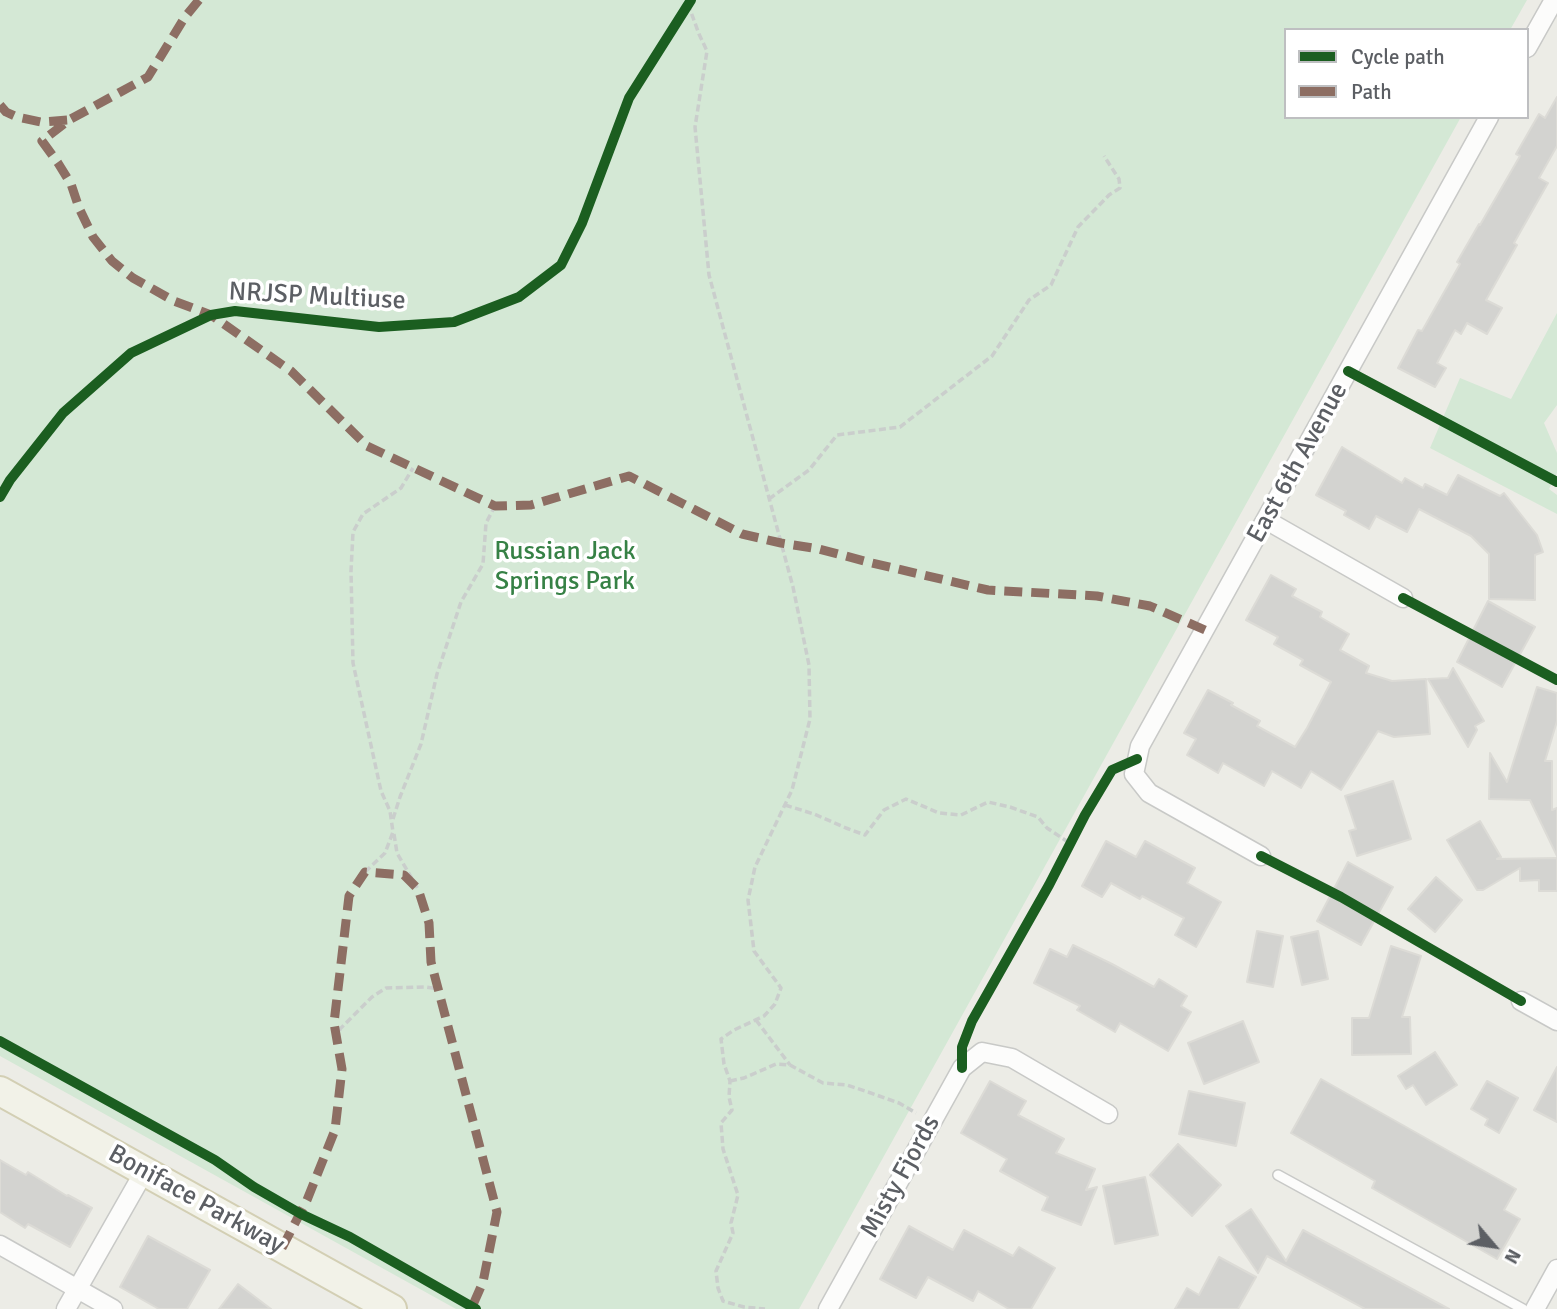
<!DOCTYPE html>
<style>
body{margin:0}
#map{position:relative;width:1557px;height:1309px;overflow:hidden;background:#ecece6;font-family:Signika,sans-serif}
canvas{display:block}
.legend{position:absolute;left:1284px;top:28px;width:245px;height:91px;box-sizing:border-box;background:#fff;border:2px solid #bebfc1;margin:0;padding:9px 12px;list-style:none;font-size:21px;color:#5c5f64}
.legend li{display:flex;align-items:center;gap:14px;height:35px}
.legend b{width:35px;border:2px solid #bebfc1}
.north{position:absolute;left:1459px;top:1211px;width:70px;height:70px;-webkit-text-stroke:5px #fff;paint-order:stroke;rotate:119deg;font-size:19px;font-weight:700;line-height:28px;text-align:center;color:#5c5f64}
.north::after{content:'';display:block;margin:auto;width:24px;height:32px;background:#5c5f64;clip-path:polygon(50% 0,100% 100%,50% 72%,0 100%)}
</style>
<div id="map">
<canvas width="1557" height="1309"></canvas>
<ul class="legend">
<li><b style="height:9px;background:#1b5e20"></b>Cycle path</li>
<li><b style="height:9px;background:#8d6e63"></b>Path</li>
</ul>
<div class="north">N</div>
</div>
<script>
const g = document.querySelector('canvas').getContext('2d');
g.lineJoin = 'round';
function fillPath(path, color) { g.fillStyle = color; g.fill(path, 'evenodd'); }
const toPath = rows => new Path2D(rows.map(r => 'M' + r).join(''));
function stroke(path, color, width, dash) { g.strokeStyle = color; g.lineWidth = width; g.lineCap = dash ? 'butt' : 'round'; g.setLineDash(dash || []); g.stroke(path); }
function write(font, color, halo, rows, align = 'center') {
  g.font = font + ' Signika,sans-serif'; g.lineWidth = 7; g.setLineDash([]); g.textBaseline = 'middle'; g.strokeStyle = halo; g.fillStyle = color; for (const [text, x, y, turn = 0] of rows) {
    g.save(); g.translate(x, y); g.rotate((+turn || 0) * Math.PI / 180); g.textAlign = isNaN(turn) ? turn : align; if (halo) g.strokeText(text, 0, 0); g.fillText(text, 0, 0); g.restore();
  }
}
fillPath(toPath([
 [0,0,1527,0,1510,30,1286,30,1286,117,1461,117,799,1309,456,1309,0,1056],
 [1557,313,1557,405,1544,423,1557,453,1557,473,1549,489,1557,495,1557,514,1430,448,1460,378,1511,399]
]), '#d4e8d5');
const building = toPath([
 [1557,97,1557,146,1539,178,1548,183,1514,243,1517,245,1486,300,1502,308,1487,334,1467,323,1461,334,1455,330,1437,363,1446,368,1435,387,1398,368,1418,330,1422,331,1460,264,1457,262,1479,224,1480,225,1520,156,1516,154,1539,114,1545,118,1557,97],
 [1342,447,1402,483,1405,478,1423,488,1425,484,1447,495,1458,475,1500,496,1504,493,1537,535,1543,552,1535,555,1535,600,1489,599,1489,554,1471,536,1419,509,1407,532,1376,516,1369,529,1344,515,1346,511,1316,495,1342,447],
 [1271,575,1296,589,1292,596,1322,612,1320,617,1349,634,1340,650,1369,666,1366,673,1392,681,1426,679,1430,734,1394,737,1378,731,1341,790,1311,771,1301,788,1272,771,1264,786,1223,763,1218,773,1187,755,1196,739,1184,733,1208,690,1233,703,1231,705,1260,721,1257,726,1295,747,1307,728,1331,682,1300,665,1303,660,1274,644,1278,637,1246,620,1271,575],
 [1488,601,1535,627,1502,687,1457,662,1488,601],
 [1453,668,1484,721,1475,726,1477,730,1468,747,1428,679,1448,678,1453,668],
 [1537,687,1557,693,1557,721,1545,761,1552,761,1552,810,1557,808,1557,856,1530,800,1489,799,1490,753,1507,782,1537,687],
 [1393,781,1411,839,1357,856,1349,831,1356,829,1345,796,1393,781],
 [1480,821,1501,857,1497,859,1557,858,1557,891,1539,891,1539,880,1520,881,1520,868,1483,890,1477,890,1447,840,1480,821],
 [1106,841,1136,857,1145,841,1195,868,1187,883,1221,902,1196,947,1175,935,1184,918,1142,896,1140,899,1111,883,1102,897,1082,886,1106,841],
 [1348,862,1393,887,1361,945,1317,921,1348,862],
 [1436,877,1462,900,1435,932,1408,909,1436,877],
 [1257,931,1283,936,1273,987,1247,982,1257,931],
 [1318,931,1328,979,1302,985,1291,937,1318,931],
 [1073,945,1112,964,1154,987,1159,979,1187,996,1181,1006,1191,1012,1168,1051,1120,1023,1115,1032,1077,1010,1080,1006,1034,983,1050,949,1067,957,1073,945],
 [1391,946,1421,956,1402,1017,1410,1017,1411,1054,1352,1055,1352,1018,1369,1018,1391,946],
 [1243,1021,1259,1062,1204,1084,1188,1043,1243,1021],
 [1435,1052,1457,1085,1426,1105,1413,1085,1406,1089,1398,1076,1435,1052],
 [1557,1067,1557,1122,1534,1110,1557,1067],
 [1321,1079,1516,1189,1504,1210,1520,1219,1497,1259,1372,1188,1375,1181,1291,1133,1321,1079],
 [990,1081,1026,1101,1018,1115,1064,1139,1056,1153,1095,1169,1086,1190,1097,1187,1081,1225,1042,1210,1048,1197,1000,1171,1007,1159,961,1133,990,1081],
 [1487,1081,1518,1098,1499,1133,1485,1125,1488,1119,1471,1109,1487,1081],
 [1189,1091,1245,1103,1236,1146,1179,1134,1189,1091],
 [1178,1144,1221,1185,1192,1216,1150,1175,1178,1144],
 [0,1160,26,1175,28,1172,67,1196,68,1195,92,1208,70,1247,28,1224,25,1228,0,1212,0,1160],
 [1145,1177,1158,1235,1115,1244,1103,1186,1145,1177],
 [1251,1209,1286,1261,1303,1230,1449,1309,1365,1309,1267,1256,1258,1273,1226,1226,1251,1209],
 [909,1226,953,1250,964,1230,1013,1256,1019,1247,1055,1268,1031,1309,1009,1309,978,1291,973,1301,928,1277,916,1298,880,1279,909,1226],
 [148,1236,210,1270,187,1309,159,1309,120,1287,148,1236],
 [1219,1257,1256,1277,1238,1309,1175,1309,1187,1288,1199,1295,1219,1257],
 [238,1284,271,1309,219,1309,238,1284]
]);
fillPath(building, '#d3d3d0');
stroke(building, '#dcdbd6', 2);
const service = toPath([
 [1278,1175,1523,1309]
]);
const minor = toPath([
 [1527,48,1554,0],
 [1266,520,1403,598],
 [1261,856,1149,793,1134,774,1140,746,1489,117],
 [1521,1001,1557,1021],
 [0,1245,113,1309],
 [66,1309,144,1172],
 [828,1309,962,1068,982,1052,1012,1058,1108,1114],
 [1535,1309,1557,1269]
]);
const primary = toPath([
 [0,1091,392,1309]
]);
stroke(service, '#c8c9c7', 12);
stroke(minor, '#c8c9c7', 21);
stroke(primary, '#d3cfb4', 32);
stroke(toPath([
 [688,4,699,34,707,51,695,127,709,275,793,587,809,665,810,719,792,790,755,867,748,900,754,951,781,988,775,1004,764,1016,734,1030,721,1039,724,1064,730,1081,729,1097,732,1110,721,1123,723,1149,738,1195,731,1223,733,1233,716,1271,718,1288,723,1301,744,1307,765,1309],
 [769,499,809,470,837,435,900,427,992,356,1029,300,1051,285,1078,227,1109,195,1120,188,1119,179,1104,156],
 [785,805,814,814,846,828,865,835,884,810,906,799,939,813,961,815,988,802,1010,807,1038,817,1047,828,1071,844],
 [393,819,400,797,421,744,437,674,461,602,483,564,486,523,495,506],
 [394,834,397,853,418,889],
 [365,872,385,853,393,832,390,811,381,791,353,663,351,571,353,532,363,514,401,488,413,468],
 [756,1020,790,1065],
 [337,1041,340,1029,372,997,386,988,426,987,439,989],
 [730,1081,744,1078,776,1064,790,1065,823,1083,847,1085,868,1092,899,1103,916,1113]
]), '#cacecc', 3.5, [7, 3.5]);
stroke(service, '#fcfcfb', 9);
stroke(minor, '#fcfcfb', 18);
stroke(primary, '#f2f2e8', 28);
stroke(toPath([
 [199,0,185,17,148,77,69,120,42,141,58,163,71,184,79,208,93,237,112,261,133,278,174,301,211,315,291,371,367,446,495,506,531,505,629,476,742,534,781,543,819,549,872,563,988,590,1097,596,1150,606,1205,630],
 [0,105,6,112,17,117,41,122,68,120],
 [282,1248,307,1200,335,1130,342,1069,334,1023,349,896,365,872,404,875,418,889,429,923,431,962,497,1212,483,1282,472,1307]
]), '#8d6e63', 9, [18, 9]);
stroke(toPath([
 [1348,371,1557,482],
 [0,497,10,480,63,413,131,353,211,315,235,311,379,327,454,322,519,297,561,265,582,223,629,98,691,0],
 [1403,598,1557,680],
 [1261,856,1341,897,1521,1001],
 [0,1041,215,1160,254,1187,301,1214,350,1237,476,1309],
 [962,1068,962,1047,972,1021,1049,885,1085,815,1112,770,1137,759]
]), '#1b5e20', 10);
write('26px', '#5c5f64', '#fff', [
 ["NRJSP Multiuse",317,297,3],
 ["East 6th Avenue",1298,463,-61],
 ["Misty Fjords",901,1177,-61],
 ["Boniface Parkway",196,1200,29]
]);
write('26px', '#368145', '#fff', [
 ["Russian Jack",565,552],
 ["Springs Park",565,582]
]);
</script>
